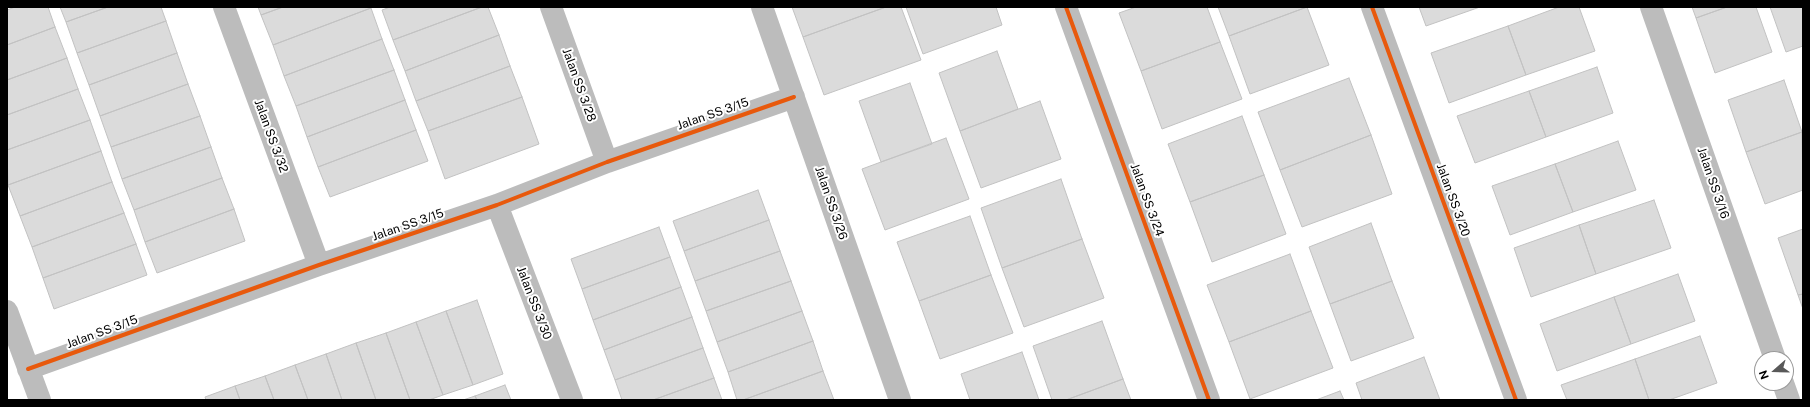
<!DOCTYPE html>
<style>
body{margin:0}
#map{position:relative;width:1810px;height:407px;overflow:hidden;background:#fff;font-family:"Public Sans",sans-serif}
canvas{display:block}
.frame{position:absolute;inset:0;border:8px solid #000;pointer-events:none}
.north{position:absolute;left:1754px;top:351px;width:40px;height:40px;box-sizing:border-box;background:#fff;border:1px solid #999;border-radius:50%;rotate:250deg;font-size:11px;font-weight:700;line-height:16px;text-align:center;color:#000}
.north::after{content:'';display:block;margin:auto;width:14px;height:18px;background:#595959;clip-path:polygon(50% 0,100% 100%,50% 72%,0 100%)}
</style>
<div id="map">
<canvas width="1810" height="407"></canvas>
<div class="frame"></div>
<div class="north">N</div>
</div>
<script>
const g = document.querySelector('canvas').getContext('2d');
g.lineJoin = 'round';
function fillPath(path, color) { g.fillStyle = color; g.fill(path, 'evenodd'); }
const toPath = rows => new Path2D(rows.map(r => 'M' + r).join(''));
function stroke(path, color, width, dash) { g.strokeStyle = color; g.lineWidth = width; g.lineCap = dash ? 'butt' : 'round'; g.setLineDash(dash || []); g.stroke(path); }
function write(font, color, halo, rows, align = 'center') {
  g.font = font + ' "Public Sans",sans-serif'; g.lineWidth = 4; g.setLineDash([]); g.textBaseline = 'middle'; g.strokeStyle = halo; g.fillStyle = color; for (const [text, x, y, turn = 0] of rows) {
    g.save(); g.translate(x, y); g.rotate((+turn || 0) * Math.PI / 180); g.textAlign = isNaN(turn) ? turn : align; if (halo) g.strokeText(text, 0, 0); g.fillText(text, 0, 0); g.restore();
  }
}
const building = toPath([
 [15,7,48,7,55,27,7,45,7,10,15,7],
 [60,7,108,7,66,22,60,7],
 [108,7,161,7,166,21,77,53,66,22,108,7],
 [258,7,283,7,261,15,258,7],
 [283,7,370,7,371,8,273,45,261,15,283,7],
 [390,7,482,7,393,40,382,10,390,7],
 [482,7,488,7,499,35,405,71,393,40,482,7],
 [792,7,886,7,803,37,792,7],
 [886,7,901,7,921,60,824,95,803,37,886,7],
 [906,7,996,7,1002,25,923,54,906,7],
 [1136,7,1207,7,1220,42,1141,71,1119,13,1136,7],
 [1218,7,1307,7,1229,36,1218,7],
 [1307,7,1329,65,1250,94,1229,36,1307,7],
 [1419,7,1480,7,1426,26,1419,7],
 [1559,7,1579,7,1595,51,1526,75,1508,26,1559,7],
 [1692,7,1727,7,1696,18,1692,7],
 [1727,7,1756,7,1772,52,1715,73,1696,18,1727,7],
 [1770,7,1803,7,1803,46,1786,52,1770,7],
 [371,8,382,39,284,76,273,45,371,8],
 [166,21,177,53,89,85,77,53,166,21],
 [1508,26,1526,75,1449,103,1431,53,1508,26],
 [55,27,67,58,7,80,7,45,55,27],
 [499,35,510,66,416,101,405,71,499,35],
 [382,39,394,70,296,106,284,76,382,39],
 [1220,42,1242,99,1162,129,1141,71,1220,42],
 [997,51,1018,109,960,131,939,73,997,51],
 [177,53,188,84,100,116,89,85,177,53],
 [67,58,78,89,7,115,7,80,67,58],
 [510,66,522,97,428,131,416,101,510,66],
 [1597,67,1613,113,1546,137,1529,91,1597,67],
 [394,70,405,100,307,137,296,106,394,70],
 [1349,78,1371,135,1280,170,1258,112,1349,78],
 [1784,80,1802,132,1746,152,1728,100,1784,80],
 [910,83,932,144,881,162,859,101,910,83],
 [188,84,200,116,111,147,100,116,188,84],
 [78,89,90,120,7,150,7,115,78,89],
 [1529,91,1546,137,1475,163,1457,116,1529,91],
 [522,97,539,144,445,179,428,131,522,97],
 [405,100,416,130,318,167,307,137,405,100],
 [1040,101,1061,159,981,188,960,131,1040,101],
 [200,116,211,147,122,179,111,147,200,116],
 [1242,116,1264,175,1190,202,1168,144,1242,116],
 [90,120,101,151,8,185,7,150,90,120],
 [416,130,428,161,330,197,318,167,416,130],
 [1802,132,1803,190,1765,204,1746,152,1802,132],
 [1371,135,1392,194,1302,227,1280,170,1371,135],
 [946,138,969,199,885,230,862,169,946,138],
 [1618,141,1636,190,1573,212,1555,164,1618,141],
 [211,147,222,178,134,210,122,179,211,147],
 [101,151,112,182,20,216,8,185,101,151],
 [1555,164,1573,212,1510,235,1492,186,1555,164],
 [1264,175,1286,234,1212,262,1190,202,1264,175],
 [222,178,234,209,145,242,134,210,222,178],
 [1061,179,1082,239,1002,268,981,208,1061,179],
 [112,182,124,213,32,247,20,216,112,182],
 [758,190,769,220,684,251,673,221,758,190],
 [1654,200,1671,248,1596,274,1579,225,1654,200],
 [234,209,245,241,157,273,145,242,234,209],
 [124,213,136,244,43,278,32,247,124,213],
 [970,216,991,275,919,301,897,242,970,216],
 [769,220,780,251,695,281,684,251,769,220],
 [1371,223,1392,281,1330,304,1309,247,1371,223],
 [1579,225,1596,274,1531,297,1514,248,1579,225],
 [659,227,670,257,582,289,571,259,659,227],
 [1803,229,1803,294,1798,295,1778,238,1803,229],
 [1082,239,1104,298,1024,327,1002,268,1082,239],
 [136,244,147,275,54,309,43,278,136,244],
 [780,251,791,281,706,311,695,281,780,251],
 [1290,254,1311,311,1229,342,1207,285,1290,254],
 [670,257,681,287,593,320,582,289,670,257],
 [1678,274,1695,321,1631,344,1614,297,1678,274],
 [991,275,1013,333,940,359,919,301,991,275],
 [791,281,802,311,717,342,706,311,791,281],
 [1392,281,1414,338,1351,361,1330,304,1392,281],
 [681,287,692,317,604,350,593,320,681,287],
 [1803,294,1803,309,1798,295,1803,294],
 [1614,297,1631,344,1557,371,1540,324,1614,297],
 [477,300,503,374,473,385,446,311,477,300],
 [446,311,473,385,443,395,416,322,446,311],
 [802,311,813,341,728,372,717,342,802,311],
 [1311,311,1333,368,1250,399,1229,342,1311,311],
 [692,317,703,348,615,380,604,350,692,317],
 [1102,321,1123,379,1066,400,1052,400,1033,346,1102,321],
 [416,322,443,395,429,400,410,400,386,333,416,322],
 [386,333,410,400,376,400,356,343,386,333],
 [1700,336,1717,383,1669,400,1649,400,1635,359,1700,336],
 [813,341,823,371,743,400,737,400,728,372,813,341],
 [356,343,376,400,342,400,326,354,356,343],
 [703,348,714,378,653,400,622,400,615,380,703,348],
 [1022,352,1039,400,970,400,961,374,1022,352],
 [326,354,342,400,308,400,295,365,326,354],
 [1424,357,1440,400,1362,400,1356,383,1424,357],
 [1635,359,1649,400,1567,400,1561,385,1635,359],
 [295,365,308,400,274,400,265,376,295,365],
 [823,371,834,400,743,400,823,371],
 [265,376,274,400,240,400,235,386,265,376],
 [714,378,722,400,653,400,714,378],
 [1123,379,1131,400,1066,400,1123,379],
 [505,385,511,400,477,400,475,396,505,385],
 [235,386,240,400,206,400,205,397,235,386],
 [1340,391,1344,400,1316,400,1340,391],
 [475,396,477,400,463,400,475,396]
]);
fillPath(building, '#dbdbdb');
stroke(building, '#c2c2c2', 1);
stroke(toPath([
 [224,7,319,265],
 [551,7,607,162],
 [762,7,900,400],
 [1066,7,1209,400],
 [1372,7,1516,400],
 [1651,7,1775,359],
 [497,205,572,400],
 [7,311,40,400],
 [28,369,319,265,497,205,607,162,794,97],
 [1783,383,1789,400]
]), '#bcbcbc', 22);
stroke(toPath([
 [1066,7,1209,400],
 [1372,7,1516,400],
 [28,369,319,265,497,205,607,162,794,97]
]), '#e8590c', 4);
write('12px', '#000', '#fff', [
 ["Jalan SS 3/28",579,85,70],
 ["Jalan SS 3/15",713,114,-19],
 ["Jalan SS 3/32",271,136,70],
 ["Jalan SS 3/16",1713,183,71],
 ["Jalan SS 3/24",1147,200,70],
 ["Jalan SS 3/20",1453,200,70],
 ["Jalan SS 3/26",831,203,71],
 ["Jalan SS 3/15",408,225,-19],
 ["Jalan SS 3/30",534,303,69],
 ["Jalan SS 3/15",102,332,-20]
]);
</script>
